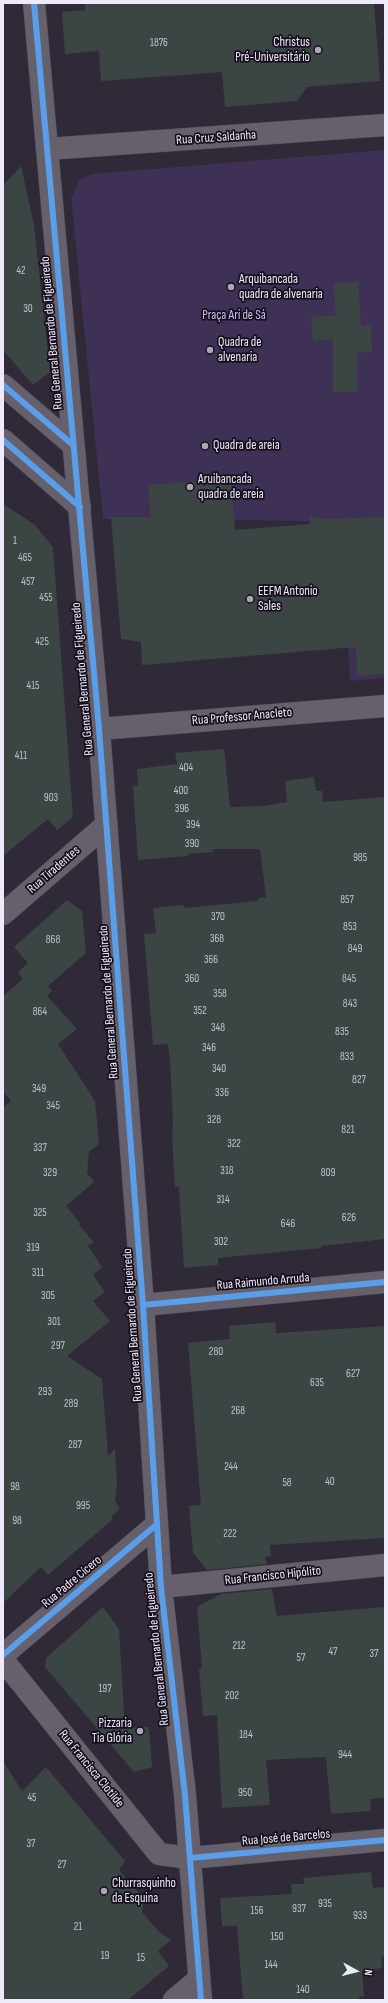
<!DOCTYPE html>
<meta charset="utf-8">
<style>
body{margin:0}
#map{position:relative;width:388px;height:2003px;overflow:hidden;background:#2f2938;font-family:"Sofia Sans Condensed",sans-serif}
canvas{display:block}
.frame{position:absolute;inset:0;border:4px solid #efe9fc;pointer-events:none}
.north{position:absolute;left:336px;top:1951px;width:40px;height:40px;-webkit-text-stroke:3px #140f1b;paint-order:stroke;rotate:97deg;font-size:11px;font-weight:700;line-height:16px;text-align:center;color:#efe9fc}
.north::after{content:'';display:block;margin:auto;width:14px;height:18px;background:#efe9fc;clip-path:polygon(50% 0,100% 100%,50% 72%,0 100%)}
</style>
<div id="map">
<canvas width="388" height="2003"></canvas>
<div class="frame"></div>
<div class="north">N</div>
</div>
<script>
const g = document.querySelector('canvas').getContext('2d');
g.lineJoin = 'round';
function fillPath(path, color) { g.fillStyle = color; g.fill(path, 'evenodd'); }
const toPath = rows => new Path2D(rows.map(r => 'M' + r).join(''));
function stroke(path, color, width, dash) { g.strokeStyle = color; g.lineWidth = width; g.lineCap = dash ? 'butt' : 'round'; g.setLineDash(dash || []); g.stroke(path); }
function write(font, color, halo, rows, align = 'center') {
  g.font = font + ' "Sofia Sans Condensed",sans-serif'; g.lineWidth = 3.5; g.setLineDash([]); g.textBaseline = 'middle'; g.strokeStyle = halo; g.fillStyle = color; for (const [text, x, y, turn = 0] of rows) {
    g.save(); g.translate(x, y); g.rotate((+turn || 0) * Math.PI / 180); g.textAlign = isNaN(turn) ? turn : align; if (halo) g.strokeText(text, 0, 0); g.fillText(text, 0, 0); g.restore();
  }
}
fillPath(toPath([
 [385,150,385,678,350,681,341,519,316,521,103,519,71,198,79,181,91,174]
]), '#3f3155');
fillPath(toPath([
 [85,3,374,3,380,81,307,87,297,101,225,107,222,72,101,81,99,51,65,54,62,12,85,10],
 [21,166,34,225,50,372,33,385,3,350,3,185],
 [358,282,361,326,371,325,372,352,357,353,357,392,333,392,333,339,313,341,311,317,336,315,333,283],
 [231,479,235,530,310,524,310,517,323,519,385,517,385,674,357,676,356,647,142,665,141,642,121,639,111,517,151,517,148,485],
 [3,504,35,525,53,547,73,817,57,830,48,819,3,856],
 [224,749,230,807,263,806,287,802,285,781,314,777,316,791,322,791,323,802,385,797,385,1239,321,1246,321,1248,218,1258,218,1265,184,1268,179,1187,175,1187,172,1137,173,1125,170,1060,168,1044,153,1045,144,934,156,933,153,908,184,905,184,908,258,901,258,898,266,897,260,849,213,849,213,852,188,854,188,856,138,860,133,786,138,785,137,769,177,764,175,753],
 [67,900,82,911,86,953,48,986,52,991,47,996,77,1029,58,1044,95,1101,99,1144,89,1152,87,1173,94,1182,66,1206,80,1223,79,1225,94,1242,88,1246,102,1267,93,1275,105,1292,93,1301,110,1321,67,1356,102,1379,108,1456,115,1449,117,1482,115,1501,120,1509,111,1517,113,1519,48,1575,41,1567,3,1603,3,1107,11,1101,3,1091,3,996,23,979,18,972,28,963,14,947],
 [275,1322,276,1333,385,1326,385,1538,270,1545,271,1556,265,1557,267,1564,207,1570,193,1553,189,1506,201,1505,188,1343,230,1339,229,1326],
 [272,1589,277,1616,385,1607,385,1798,370,1799,371,1811,331,1814,326,1757,266,1760,270,1805,222,1808,217,1715,203,1716,199,1669,202,1668,197,1607,221,1594],
 [103,1607,119,1629,125,1728,149,1727,152,1767,134,1772,45,1667,46,1658],
 [3,1761,22,1791,46,1767,125,1861,119,1870,144,1899,142,1912,159,1932,171,1940,158,1951,169,1966,128,2000,3,2000],
 [371,1872,373,1888,385,1887,385,1956,381,1957,382,1968,362,1971,364,1996,359,1997,359,2000,243,2000,237,1926,222,1926,220,1898,292,1894,291,1884,304,1884,303,1878]
]), '#3b4644');
const minor = toPath([
 [47,149,385,125],
 [3,385,73,445],
 [3,440,80,507],
 [99,729,385,706],
 [161,1587,385,1565],
 [174,2000,199,1979]
]);
const tertiary = toPath([
 [34,3,99,729,143,1305,161,1587,185,1795,201,2000],
 [3,914,106,825],
 [143,1305,385,1282],
 [3,1655,156,1525],
 [3,1660,159,1854,190,1858,385,1840]
]);
stroke(minor, '#4b4653', 23);
stroke(tertiary, '#4b4653', 23);
stroke(minor, '#65606c', 22);
stroke(tertiary, '#65606c', 22);
stroke(toPath([
 [34,3,99,729,143,1305,161,1587,185,1795,201,2000],
 [3,385,73,445],
 [3,440,80,507],
 [143,1305,385,1282],
 [3,1655,156,1525],
 [190,1858,385,1840]
]), '#5a9eea', 6);
for (const [x, y, r, color] of [
 [318,50,4,"#aca6b7"],
 [231,287,4,"#aca6b7"],
 [210,350,4,"#aca6b7"],
 [205,446,4,"#aca6b7"],
 [190,487,4,"#aca6b7"],
 [250,599,4,"#aca6b7"],
 [140,1731,4,"#aca6b7"],
 [104,1891,4,"#aca6b7"]
]) { const dot = new Path2D(); dot.arc(x, y, r, 0, 2 * Math.PI); g.fillStyle = color; g.fill(dot); stroke(dot, '#140f1b', 1.5); }
write('11px', '#c2c0ce', null, [
 ["1876",159,43],
 ["42",21,271],
 ["30",28,309],
 ["1",15,541],
 ["465",25,558],
 ["457",28,582],
 ["455",46,598],
 ["425",42,642],
 ["415",33,686],
 ["411",21,756],
 ["404",186,768],
 ["400",181,791],
 ["903",51,798],
 ["396",182,809],
 ["394",193,825],
 ["390",192,844],
 ["985",360,858],
 ["857",347,900],
 ["370",218,917],
 ["853",350,927],
 ["368",217,939],
 ["868",53,940],
 ["849",355,949],
 ["366",211,960],
 ["360",192,979],
 ["845",349,979],
 ["358",220,994],
 ["843",350,1004],
 ["352",200,1011],
 ["864",40,1012],
 ["348",218,1028],
 ["835",342,1032],
 ["346",209,1048],
 ["833",347,1057],
 ["340",219,1069],
 ["827",359,1080],
 ["349",39,1089],
 ["336",222,1093],
 ["345",53,1106],
 ["328",214,1120],
 ["821",348,1130],
 ["322",234,1144],
 ["337",40,1148],
 ["318",227,1171],
 ["329",50,1173],
 ["809",328,1173],
 ["314",223,1200],
 ["325",40,1213],
 ["626",349,1218],
 ["646",288,1224],
 ["302",221,1242],
 ["319",33,1248],
 ["311",38,1273],
 ["305",48,1296],
 ["301",54,1322],
 ["297",58,1346],
 ["280",216,1352],
 ["627",353,1374],
 ["635",317,1383],
 ["293",45,1392],
 ["289",71,1404],
 ["268",238,1411],
 ["287",75,1445],
 ["244",231,1467],
 ["40",330,1482],
 ["58",287,1483],
 ["98",15,1487],
 ["995",83,1506],
 ["98",17,1521],
 ["222",230,1534],
 ["212",239,1646],
 ["47",333,1652],
 ["37",374,1654],
 ["57",301,1658],
 ["197",105,1689],
 ["202",232,1696],
 ["184",246,1735],
 ["944",345,1755],
 ["950",245,1793],
 ["45",32,1798],
 ["37",31,1844],
 ["27",62,1865],
 ["935",325,1904],
 ["937",299,1909],
 ["156",257,1911],
 ["933",360,1916],
 ["21",78,1927],
 ["150",277,1937],
 ["19",105,1956],
 ["15",141,1958],
 ["144",271,1965],
 ["140",303,1990]
]);
write('13px', '#efe9fc', '#140f1b', [
 ["Christus",310,43,"right"],
 ["Pré-Universitário",310,58,"right"],
 ["Arquibancada",239,280],
 ["quadra de alvenaria",239,295],
 ["Quadra de",218,343],
 ["alvenaria",218,358],
 ["Quadra de areia",213,446],
 ["Aruibancada",198,480],
 ["quadra de areia",198,495],
 ["EEFM Antonio",258,592],
 ["Sales",258,607],
 ["Pizzaria",132,1724,"right"],
 ["Tia Glória",132,1739,"right"],
 ["Churrasquinho",112,1884],
 ["da Esquina",112,1899]
], 'left');
write('13px', '#efe9fc', '#140f1b', [
 ["Rua Cruz Saldanha",216,138,-4],
 ["Rua General Bernardo de Figueiredo",52,333,-95],
 ["Rua General Bernardo de Figueiredo",83,679,-95],
 ["Rua Professor Anacleto",242,717,-5],
 ["Rua Tiradentes",54,870,-41],
 ["Rua General Bernardo de Figueiredo",109,1002,-94],
 ["Rua Raimundo Arruda",263,1282,-5],
 ["Rua General Bernardo de Figueiredo",133,1325,-94],
 ["Rua Francisco Hipólito",273,1576,-6],
 ["Rua Padre Cícero",72,1582,-40],
 ["Rua General Bernardo de Figueiredo",157,1649,-96],
 ["Rua Francisca Clotilde",91,1769,51],
 ["Rua José de Barcelos",286,1838,-5]
]);
write('13px', '#d2bdf9', '#140f1b', [
 ["Praça Ari de Sá",234,316]
]);
</script>
